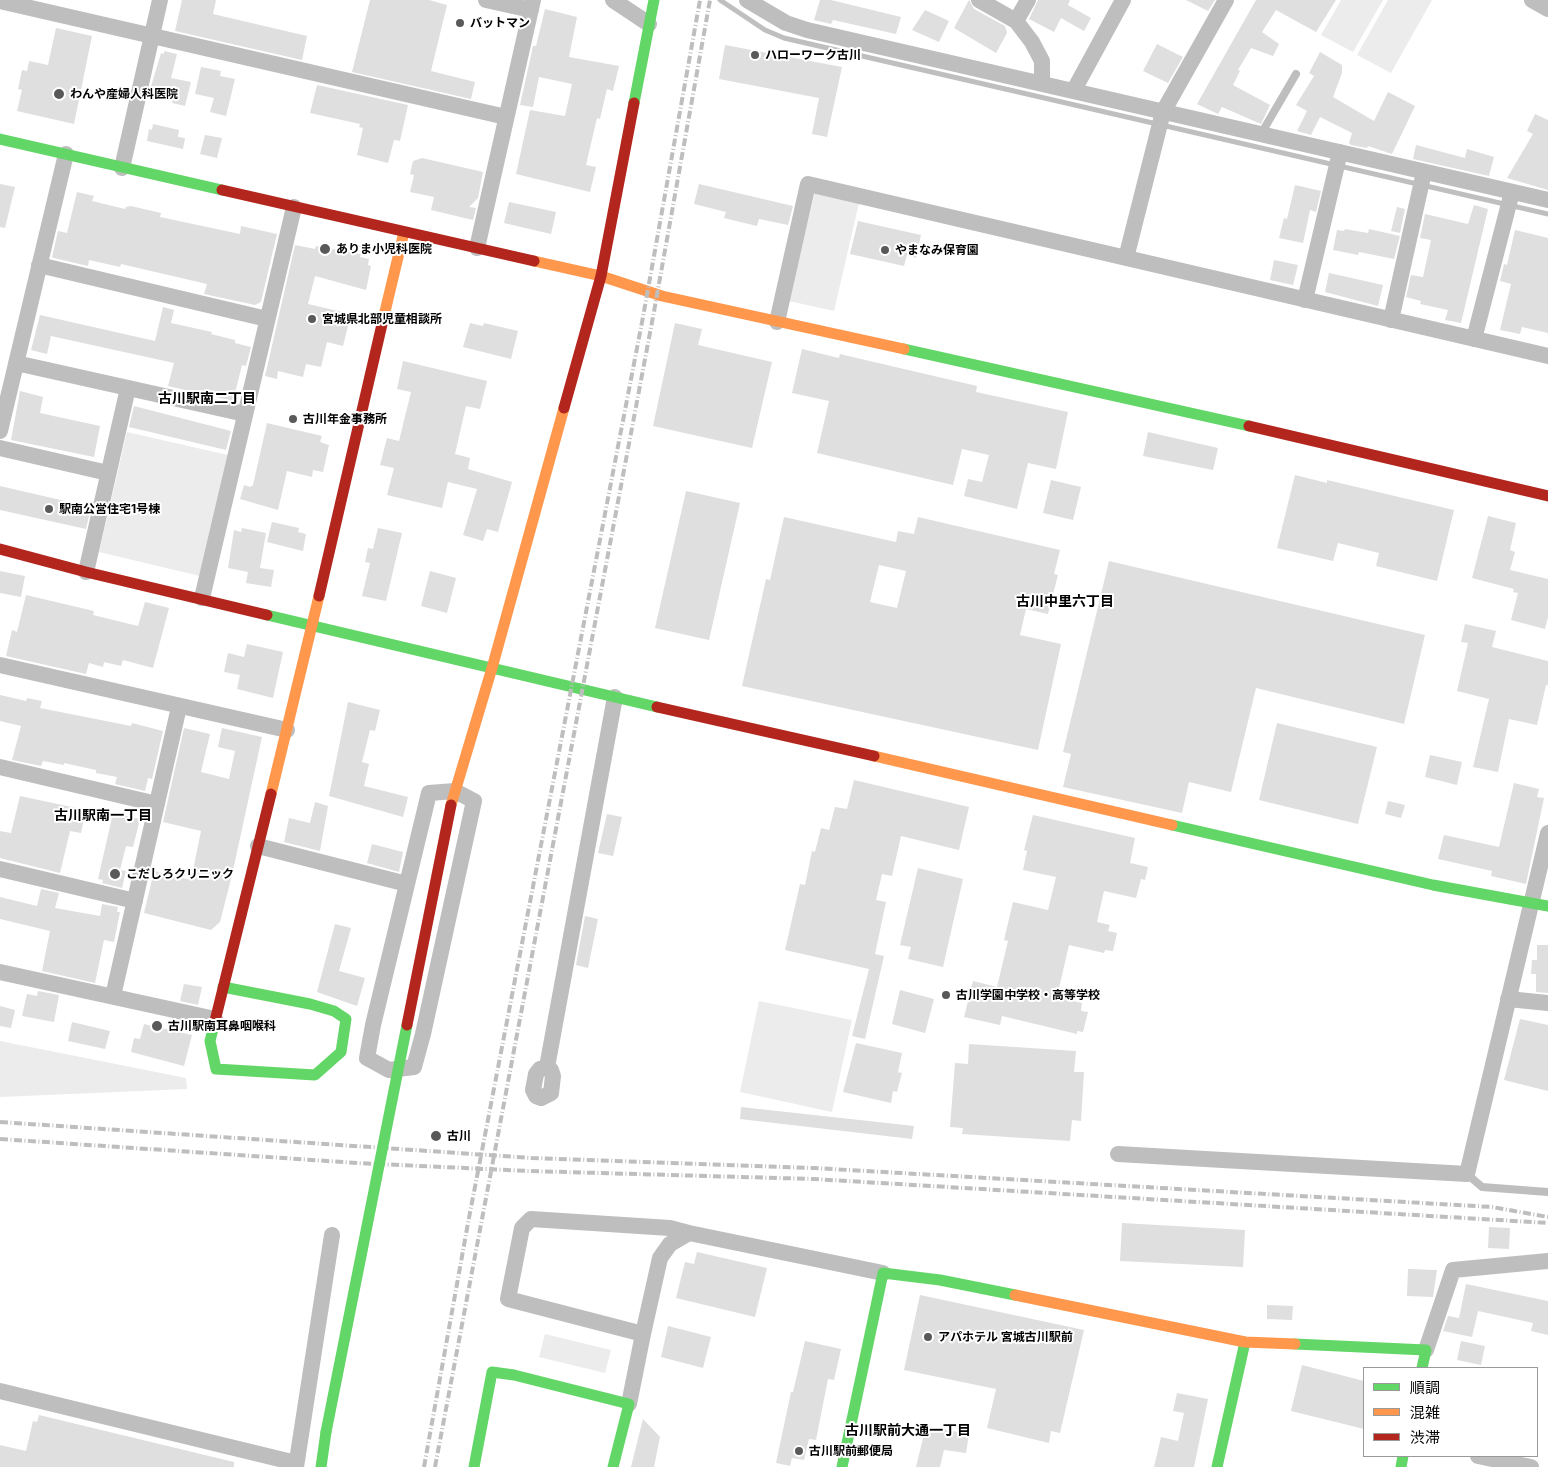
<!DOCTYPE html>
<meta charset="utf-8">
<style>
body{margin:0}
#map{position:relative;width:1548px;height:1467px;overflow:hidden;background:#fff;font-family:Inter,"Noto Sans JP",sans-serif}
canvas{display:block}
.legend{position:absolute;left:1363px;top:1367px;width:175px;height:90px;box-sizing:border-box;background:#fff;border:1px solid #999;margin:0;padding:6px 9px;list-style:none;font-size:15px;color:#000}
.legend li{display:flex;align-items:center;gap:10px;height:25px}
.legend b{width:25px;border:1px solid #999}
</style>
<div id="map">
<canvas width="1548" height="1467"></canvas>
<ul class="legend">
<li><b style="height:6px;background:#63d668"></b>順調</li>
<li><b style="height:6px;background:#ff974d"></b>混雑</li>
<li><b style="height:6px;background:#b3261e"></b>渋滞</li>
</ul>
</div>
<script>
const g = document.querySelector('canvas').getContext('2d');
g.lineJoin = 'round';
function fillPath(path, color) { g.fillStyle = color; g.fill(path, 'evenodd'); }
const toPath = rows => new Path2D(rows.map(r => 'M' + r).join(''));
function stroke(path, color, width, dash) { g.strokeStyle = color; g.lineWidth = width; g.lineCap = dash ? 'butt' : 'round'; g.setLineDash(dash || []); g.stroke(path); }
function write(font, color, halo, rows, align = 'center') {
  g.font = font + ' Inter,"Noto Sans JP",sans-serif'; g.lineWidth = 4; g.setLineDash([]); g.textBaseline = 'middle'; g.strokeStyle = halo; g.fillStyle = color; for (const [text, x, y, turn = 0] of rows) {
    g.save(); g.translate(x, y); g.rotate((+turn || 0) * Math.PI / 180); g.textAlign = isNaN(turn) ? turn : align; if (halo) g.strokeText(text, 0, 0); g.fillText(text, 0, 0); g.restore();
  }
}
fillPath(toPath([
 [1341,0,1383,0,1353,52,1321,35],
 [1388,0,1432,0,1391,73,1357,55],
 [815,192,859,203,834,311,789,301],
 [127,432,228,455,200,576,99,552],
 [759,1001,852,1020,832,1112,740,1092],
 [0,1041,186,1078,187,1089,0,1097],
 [545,1334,611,1350,605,1373,539,1357]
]), '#ececec');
stroke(toPath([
 [720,0,765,30,784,38,1548,214]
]), '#bfbfbf', 5);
fillPath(toPath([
 [182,0,216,0,213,14,307,36,302,60,175,31],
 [370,0,429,0,447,5,431,71,475,82,471,99,352,72],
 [820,0,831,0,901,17,896,34,833,20,831,24,814,20],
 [969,0,974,9,1005,26,1007,33,996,53,954,28],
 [1038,0,1070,0,1068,5,1091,18,1084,31,1061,18,1054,32,1029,19],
 [1186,0,1215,0,1208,11],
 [1256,0,1336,0,1316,32,1276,10,1262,32,1279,44,1273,56,1251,48,1238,70,1240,71,1233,85,1270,105,1261,124,1222,107,1218,114,1197,104],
 [545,9,577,17,569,57,619,66,613,91,607,89,600,119,597,118,586,165,596,167,590,192,516,174,530,110,565,116,572,84,539,77,533,107,520,105,533,46,536,46],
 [925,10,949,21,939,42,912,30],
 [56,28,92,36,74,124,17,111,22,90,18,89,22,70,27,71,29,61,48,65],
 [1157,44,1183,57,1168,83,1143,71],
 [725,45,842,67,827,137,812,134,819,98,719,79],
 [164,51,177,54,171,78,191,82,185,106,172,103,173,98,149,93,161,53,164,54],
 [1320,52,1342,65,1342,73,1333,97,1374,121,1388,92,1415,106,1392,154,1368,146,1367,148,1351,145,1349,143,1352,133,1320,117,1311,135,1297,131,1307,111,1296,105,1314,76,1309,73],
 [201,67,221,71,220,76,235,79,226,116,210,112,214,98,195,94],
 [317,85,408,105,400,141,394,140,388,163,357,155,363,128,359,127,360,124,310,113],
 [1535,114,1548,120,1548,190,1507,178,1533,134,1527,131],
 [153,124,179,130,178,137,185,138,183,149,147,141,149,129,152,130],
 [205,135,222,138,217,158,200,154],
 [1416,145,1465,158,1467,149,1494,157,1489,176,1413,159],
 [422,158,483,172,478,198,469,207,476,208,473,220,431,210,434,197,410,192,414,175,410,174,413,161],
 [0,184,15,187,5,228,0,227],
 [699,184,793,206,788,225,759,219,757,226,724,218,726,212,694,204],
 [1295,185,1321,191,1316,212,1310,210,1303,243,1279,238,1284,218,1287,219],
 [77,192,94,196,92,201,125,209,126,207,131,206,161,213,160,217,240,234,241,226,277,234,261,302,255,305,204,294,207,284,121,264,120,267,89,260,88,266,54,258,52,257,58,231,67,233],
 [509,202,556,212,551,234,504,223],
 [1474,205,1488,209,1461,323,1445,320,1448,310,1420,304,1421,301,1406,297,1411,275,1423,277,1431,240,1420,238,1425,214,1468,224],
 [1397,207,1405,209,1400,233,1391,231],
 [858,221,921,235,916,258,907,255,904,266,850,254],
 [1345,229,1368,233,1369,229,1400,236,1394,259,1359,252,1358,255,1333,250,1337,230,1344,231],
 [1515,230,1548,238,1548,333,1522,327,1520,334,1500,330,1511,284,1500,281,1504,264,1507,265],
 [295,245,315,249,316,246,361,254,360,257,369,259,368,265,371,266,366,290,315,276,308,304,351,314,343,346,327,342,321,367,306,364,303,377,278,371,277,379,265,376],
 [1274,260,1298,265,1293,285,1270,280],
 [1329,273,1383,285,1378,306,1325,292],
 [163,307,174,310,171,323,212,332,211,334,235,340,235,343,251,347,246,366,242,365,233,401,168,386,174,363,51,336,47,354,31,350,40,315,155,341],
 [470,323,483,326,484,323,518,331,511,359,463,347],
 [675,323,702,329,698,345,772,362,752,448,653,426],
 [802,349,839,358,840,354,861,359,977,386,976,392,1068,412,1056,469,1028,463,1017,509,964,496,968,479,982,482,989,455,962,449,953,485,817,453,829,401,792,393],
 [403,361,487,381,480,409,466,406,455,454,470,458,468,469,512,482,498,532,487,529,483,541,463,535,477,489,448,482,442,508,387,495,394,468,380,465,387,438,399,441,411,392,397,389],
 [20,391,43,397,40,413,100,426,94,457,11,440],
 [134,406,231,431,226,450,129,427],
 [267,423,322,436,320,442,329,445,323,472,313,470,312,477,287,471,278,510,240,499,244,485,250,487,253,485],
 [1148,432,1218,448,1213,470,1143,456],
 [1295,475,1327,483,1327,480,1454,510,1437,581,1376,566,1379,553,1338,543,1333,561,1277,548],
 [1051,480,1081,487,1073,520,1043,513],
 [0,486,91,507,86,529,0,510],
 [686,491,740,503,709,640,655,628],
 [1488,516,1516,523,1510,550,1515,552,1510,570,1548,579,1548,617,1545,629,1511,620,1518,593,1513,592,1514,589,1472,578],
 [784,517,896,542,898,531,914,534,918,517,1060,550,1054,574,1058,575,1048,614,1026,609,1020,635,1061,644,1038,750,742,686,766,579,770,580],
 [879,565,906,571,897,608,870,602],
 [272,522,299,528,298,532,306,534,303,551,267,542],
 [242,528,266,533,260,568,274,570,271,587,246,583,248,572,228,568,234,530,241,532],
 [378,528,402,533,386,601,362,596,370,563,365,562,368,548,373,549],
 [1109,561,1425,635,1404,724,1256,688,1231,792,1189,782,1182,813,1063,787,1071,754,1063,752],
 [0,571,25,576,21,597,0,593],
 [430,571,456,578,447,613,421,606],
 [26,595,94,611,93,615,138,626,145,602,169,608,153,668,123,660,121,666,104,662,103,667,89,663,86,674,6,656,12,630,17,632],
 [1465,624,1496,631,1492,647,1548,661,1548,685,1546,685,1537,725,1509,719,1498,772,1473,767,1489,699,1457,691,1468,643,1461,642],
 [247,644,283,652,273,698,237,689,240,675,224,672,228,653,244,657],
 [0,695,26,701,27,698,42,701,40,708,131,726,132,723,163,731,152,779,148,778,145,791,115,784,117,777,96,773,96,770,64,763,64,765,43,761,41,766,12,760,21,726,0,721],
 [348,702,380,710,375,731,370,730,362,762,369,764,364,786,408,797,403,817,329,796],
 [1277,723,1377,747,1358,824,1259,800],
 [184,728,210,734,201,772,229,779,235,751,218,747,222,728,262,737,232,875,220,922,211,930,144,913,154,871,191,880,201,831,163,822],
 [1430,755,1462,762,1457,785,1425,777],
 [854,780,969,807,959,850,901,836,892,876,882,874,876,900,886,902,875,954,884,956,865,1039,852,1036,869,969,785,950,800,884,805,885,812,851,815,852,821,828,829,830,835,807,847,809],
 [1514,783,1539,789,1537,797,1544,798,1526,884,1491,876,1492,871,1438,859,1444,835,1499,847],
 [20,796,86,810,81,833,70,831,60,873,0,858,0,831,11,833],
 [1388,801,1405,805,1401,818,1385,814],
 [315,802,328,806,320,851,284,842,289,818,310,823],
 [113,813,140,819,133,847,126,846,120,870,126,871,122,888,102,883,103,880,98,879],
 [607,814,622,817,613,856,598,853],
 [1033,815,1135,838,1130,863,1148,867,1145,880,1141,879,1136,898,1104,891,1097,922,1110,925,1108,931,1117,933,1113,951,1105,950,1104,953,1069,945,1057,997,1082,1003,1081,1011,1088,1012,1083,1032,1077,1031,1077,1034,1002,1016,1000,1025,964,1017,973,981,997,987,1008,941,1004,940,1013,902,1048,910,1056,877,1023,870,1027,851,1024,850],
 [372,844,403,852,399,872,367,863],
 [918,868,963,879,943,967,908,959,911,947,900,945],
 [41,889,59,893,55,908,100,916,102,904,118,907,117,912,120,912,114,942,104,940,95,983,42,971,50,931,0,919,0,897,37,906],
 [585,916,598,919,588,968,576,965],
 [335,924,351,928,339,971,365,978,357,1006,317,992],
 [1537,945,1548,945,1548,993,1536,992,1536,974,1531,974,1532,960,1537,960],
 [184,984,202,987,198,1005,180,1001],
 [900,990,934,999,925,1033,892,1024],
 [38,991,59,995,54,1022,22,1016,27,994,37,996],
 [0,1006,15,1010,11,1028,0,1026],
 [1520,1019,1548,1025,1548,1091,1504,1080],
 [72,1022,110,1031,105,1049,68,1041],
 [144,1024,192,1035,184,1066,131,1052,134,1038,140,1039],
 [856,1043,902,1053,898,1072,902,1073,897,1092,893,1091,891,1103,843,1092],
 [969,1044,1076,1051,1074,1072,1084,1072,1081,1121,1072,1120,1070,1141,962,1134,963,1128,950,1127,955,1063,968,1064],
 [741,1107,914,1126,912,1139,740,1119],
 [1122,1223,1245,1230,1243,1267,1120,1261],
 [1489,1227,1510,1228,1509,1249,1488,1248],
 [697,1252,767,1268,755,1317,676,1298,685,1262,694,1264],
 [1408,1269,1437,1270,1433,1297,1407,1296],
 [1466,1284,1548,1301,1548,1335,1531,1331,1533,1323,1478,1311,1472,1337,1443,1331,1448,1316,1459,1318],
 [920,1295,1084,1330,1060,1433,1051,1431,1049,1443,987,1428,996,1389,904,1370],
 [1267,1305,1293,1306,1292,1320,1267,1319],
 [668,1326,711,1337,703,1368,661,1357],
 [805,1341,841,1349,834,1380,828,1379,816,1440,809,1439,804,1460,792,1458,790,1466,776,1463,791,1392,793,1392],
 [1461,1341,1485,1346,1481,1365,1457,1360],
 [1302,1365,1364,1381,1364,1429,1291,1411],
 [1177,1393,1208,1399,1194,1467,1154,1467,1161,1437,1178,1441,1184,1413,1173,1411],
 [39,1415,234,1462,234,1467,0,1467,0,1445,26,1451,33,1421,37,1422],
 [643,1419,660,1437,654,1467,631,1467],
 [926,1426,969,1434,966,1453,944,1450,940,1467,916,1467]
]), '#dfdfdf');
stroke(toPath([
 [1261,134,1296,74],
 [1467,1174,1482,1187,1548,1192]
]), '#bebebe', 8);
stroke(toPath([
 [486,0,531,10],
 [613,0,649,24],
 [747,0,786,23,807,30,1548,200],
 [979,0,1016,21,1032,42,1042,61,1042,82],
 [1532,0,1548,9],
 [0,1,506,117],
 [1016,21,1028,0],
 [1074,90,1123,0],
 [122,168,160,0],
 [477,248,533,0],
 [1126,258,1163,112,1226,0],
 [39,265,267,319],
 [1305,300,1340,152],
 [1391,320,1424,172],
 [777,322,808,184,1548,356],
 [1474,339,1512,192],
 [16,363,245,414],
 [0,431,66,154],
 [0,448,108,473],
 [86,572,128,388],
 [202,598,294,207],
 [0,665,287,730],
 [0,767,157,804],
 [455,791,474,801,423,1034,414,1067,389,1070,367,1058,373,1025,429,793,455,791],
 [258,846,407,884],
 [0,869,135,901],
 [0,972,215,1019],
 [113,996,179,707],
 [1508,999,1548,1003],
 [547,1067,615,697],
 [547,1067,551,1070,553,1076,551,1093,541,1098,536,1096,533,1090,536,1074,540,1069,547,1067],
 [1118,1154,1467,1174,1548,833],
 [689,1233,670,1228,531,1219,522,1228,508,1299,643,1334,660,1258,670,1244,689,1233,883,1273],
 [1426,1350,1453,1270,1548,1261],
 [0,1391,296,1463],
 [629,1404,643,1334],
 [1478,1456,1531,1467],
 [296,1467,332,1235]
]), '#bebebe', 16);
stroke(toPath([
 [634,103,654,0],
 [0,139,222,190],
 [904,349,1249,426],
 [267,615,657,707],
 [1172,825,1433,885,1548,906],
 [214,1025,210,1041,216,1069,315,1075,341,1052,346,1019,334,1011,310,1004,223,987],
 [1295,1344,1426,1350,1422,1368],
 [321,1467,326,1432],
 [474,1467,492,1372,514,1375,629,1404,613,1467],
 [842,1467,883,1273,940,1280,1015,1295],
 [1217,1467,1245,1342],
 [1401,1467,1403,1456]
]), '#63d668', 11);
stroke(toPath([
 [534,261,601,276,662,296,904,349],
 [383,320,404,232],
 [874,756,1172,825],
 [271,794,319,596],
 [451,805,492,668,564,408],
 [1015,1295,1245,1342,1295,1344]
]), '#ff974d', 11);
stroke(toPath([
 [222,190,534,261],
 [564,408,601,276,634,103],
 [1249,426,1548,496],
 [0,549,86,572,267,615],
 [319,596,383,320],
 [657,707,874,756],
 [214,1025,271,794]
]), '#b3261e', 11);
stroke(toPath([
 [0,1122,532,1158,814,1168,1492,1207,1548,1217],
 [0,1139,357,1163,528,1171,814,1179,1548,1223],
 [424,1467,468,1223,643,317,700,0],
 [435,1467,653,317,710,0]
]), '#bebebe', 4, [8, 2.5, 1, 2.5]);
stroke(toPath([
 [326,1432,407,1025]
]), '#63d668', 11);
stroke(toPath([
 [407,1025,451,805]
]), '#b3261e', 11);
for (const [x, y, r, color] of [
 [460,23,5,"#595959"],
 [755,55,5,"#595959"],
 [59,94,6,"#595959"],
 [325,249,6,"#595959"],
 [885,250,5,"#595959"],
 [312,319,5,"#595959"],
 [293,419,5,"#595959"],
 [49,509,5,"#595959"],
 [115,874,6,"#595959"],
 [946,995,5,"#595959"],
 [157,1026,6,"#595959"],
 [436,1136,6,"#595959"],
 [928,1337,5,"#595959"],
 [799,1451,5,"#595959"]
]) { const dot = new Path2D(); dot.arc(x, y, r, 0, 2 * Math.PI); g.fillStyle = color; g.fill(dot); stroke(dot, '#fff', 2); }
write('bold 12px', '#000', '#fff', [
 ["バットマン",470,23],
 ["ハローワーク古川",765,55],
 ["わんや産婦人科医院",70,94],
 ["ありま小児科医院",336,249],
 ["やまなみ保育園",895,250],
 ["宮城県北部児童相談所",322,319],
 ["古川年金事務所",303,419],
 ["駅南公営住宅1号棟",59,509],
 ["こだしろクリニック",126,874],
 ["古川学園中学校・高等学校",956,995],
 ["古川駅南耳鼻咽喉科",168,1026],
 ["古川",447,1136],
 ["アパホテル 宮城古川駅前",938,1337],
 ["古川駅前郵便局",809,1451]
], 'left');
write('bold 14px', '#000', '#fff', [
 ["古川駅南二丁目",207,399],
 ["古川中里六丁目",1065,602],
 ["古川駅南一丁目",103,816],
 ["古川駅前大通一丁目",908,1431]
]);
</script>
